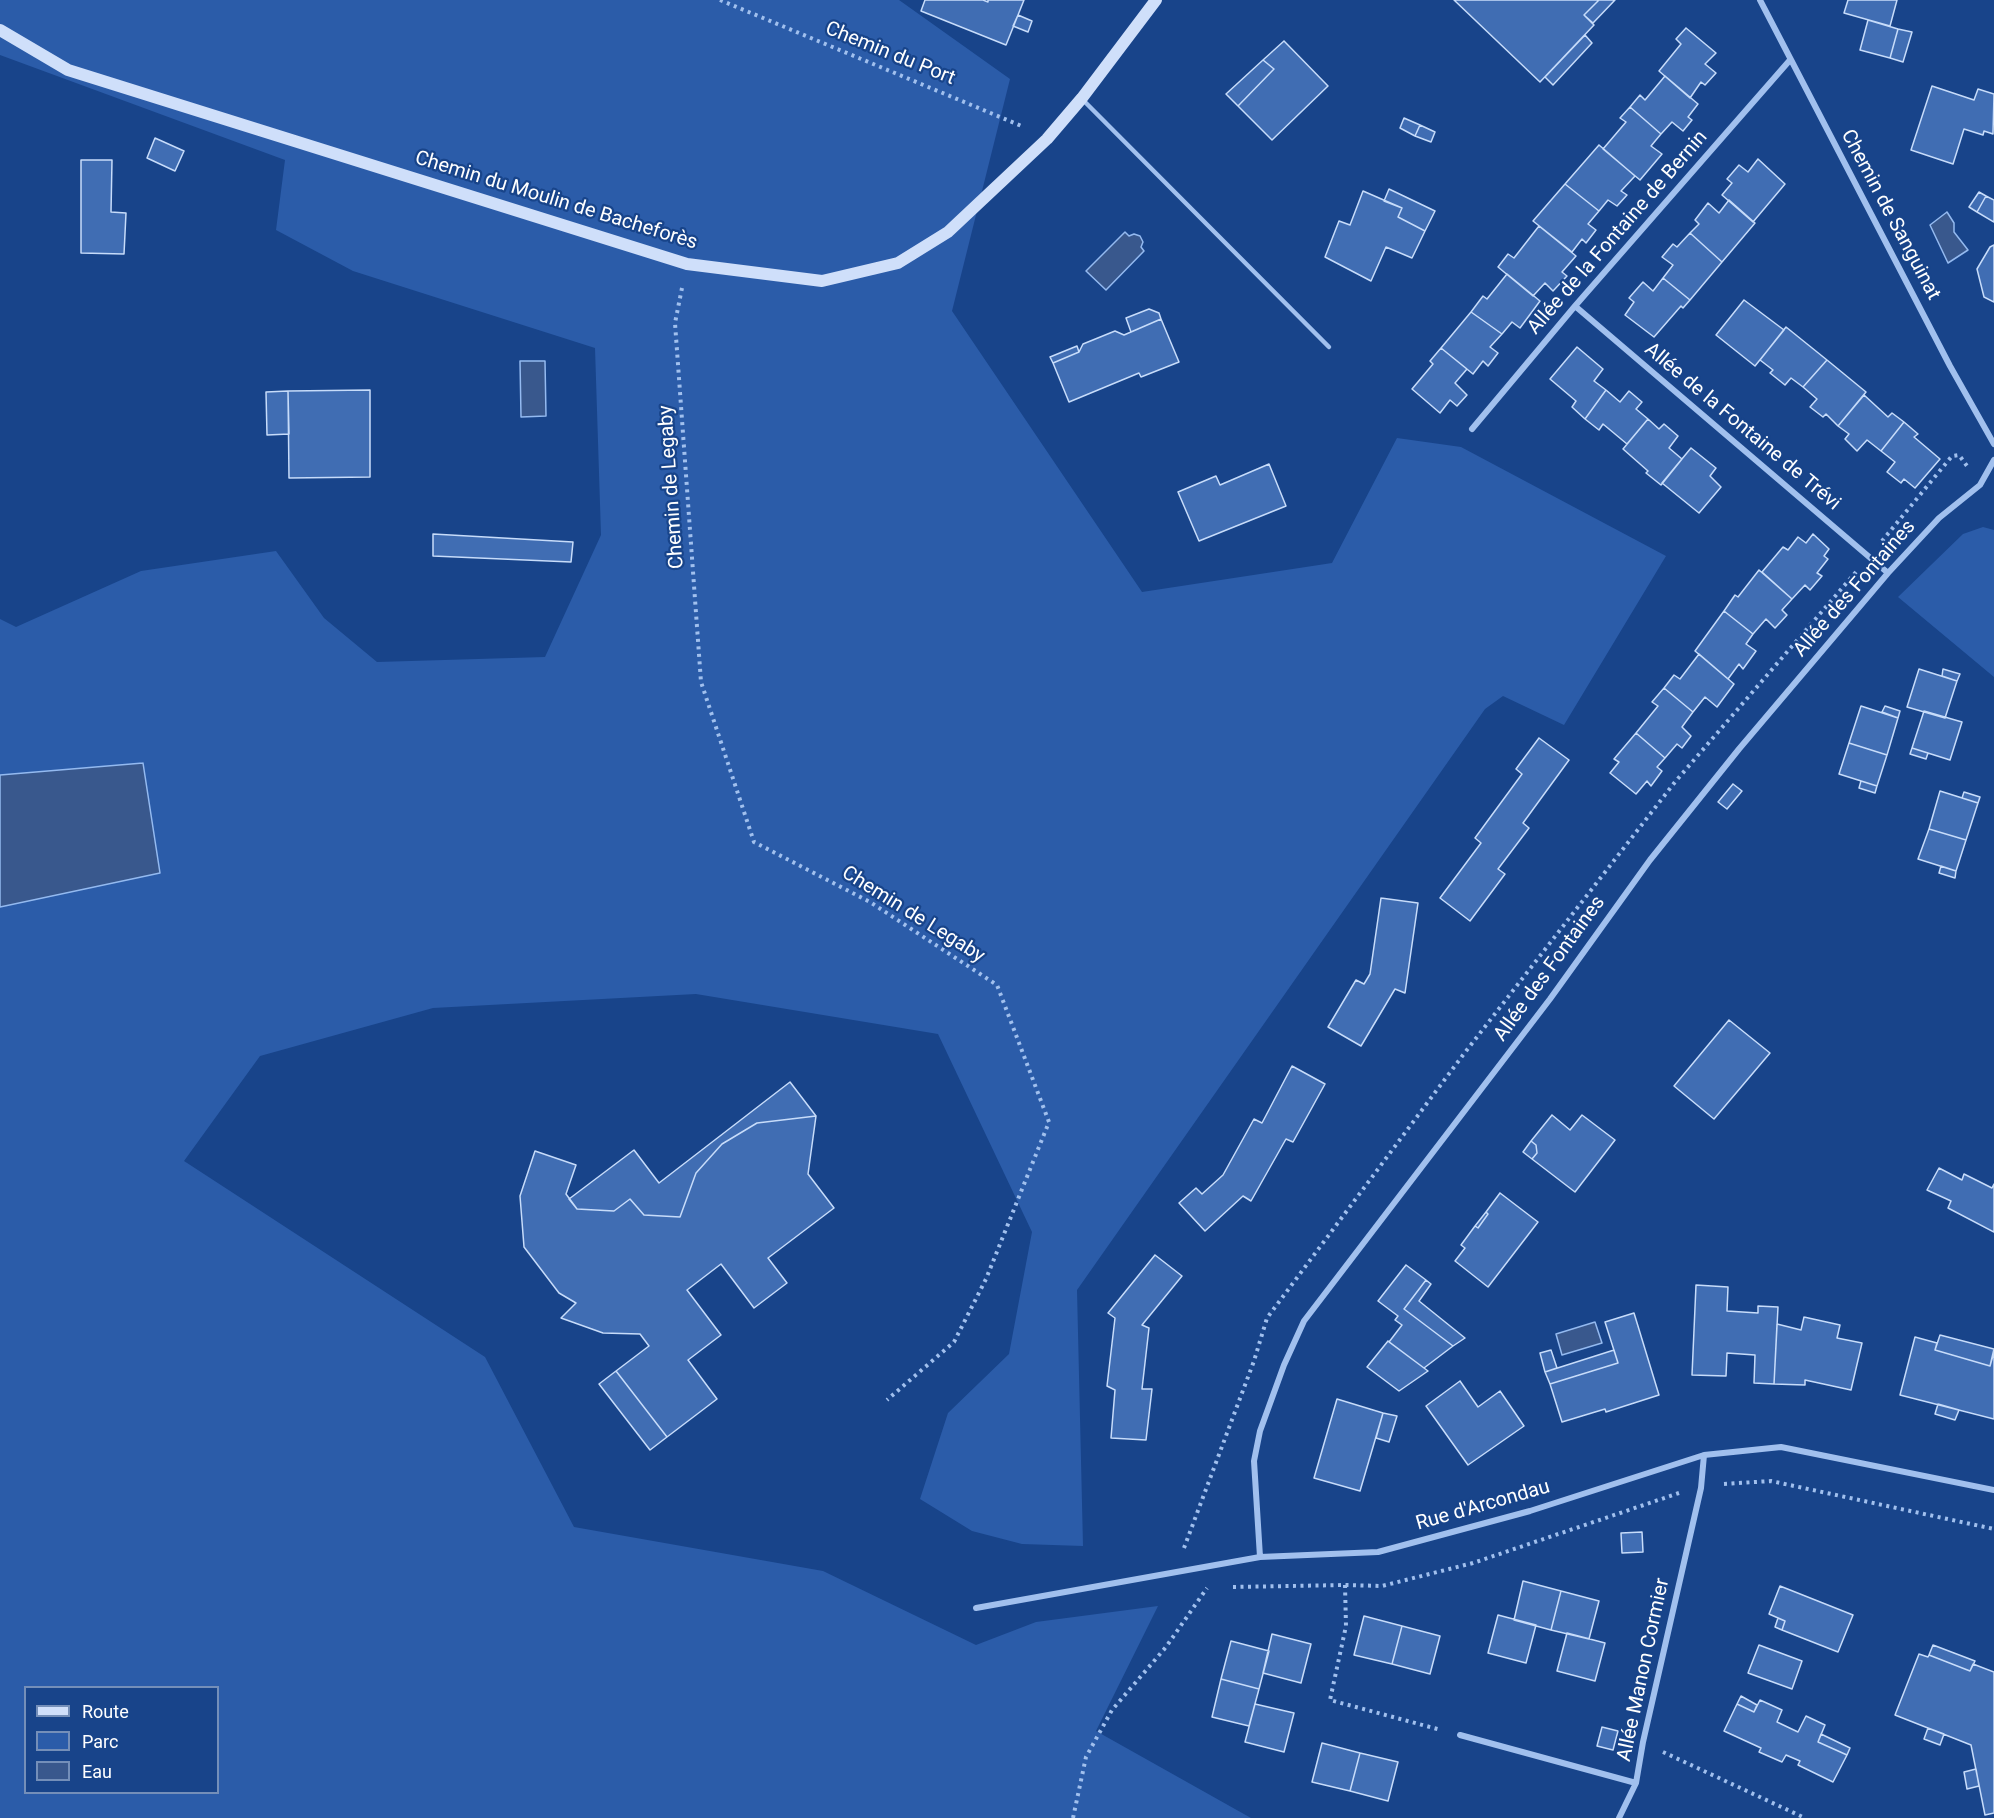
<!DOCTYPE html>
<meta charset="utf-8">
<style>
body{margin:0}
#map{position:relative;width:1994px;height:1818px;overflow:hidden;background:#18448a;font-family:Roboto,sans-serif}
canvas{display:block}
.legend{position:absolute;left:24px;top:1686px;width:195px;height:108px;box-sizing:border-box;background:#18448a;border:2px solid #748fb9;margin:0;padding:8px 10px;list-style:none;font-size:18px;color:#fff}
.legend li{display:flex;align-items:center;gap:12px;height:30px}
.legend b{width:30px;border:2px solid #748fb9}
</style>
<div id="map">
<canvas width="1994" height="1818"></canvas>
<ul class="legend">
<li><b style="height:8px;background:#cfdffa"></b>Route</li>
<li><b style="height:16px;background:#2b5ca9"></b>Parc</li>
<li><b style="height:16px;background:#39588d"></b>Eau</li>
</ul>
</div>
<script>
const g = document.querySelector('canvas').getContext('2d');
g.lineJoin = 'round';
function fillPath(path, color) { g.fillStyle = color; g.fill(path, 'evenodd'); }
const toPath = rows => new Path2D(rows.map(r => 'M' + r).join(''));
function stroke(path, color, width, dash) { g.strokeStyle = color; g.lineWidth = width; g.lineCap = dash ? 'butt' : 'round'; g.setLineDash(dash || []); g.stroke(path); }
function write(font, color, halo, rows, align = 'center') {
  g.font = font + ' Roboto,sans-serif'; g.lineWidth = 4.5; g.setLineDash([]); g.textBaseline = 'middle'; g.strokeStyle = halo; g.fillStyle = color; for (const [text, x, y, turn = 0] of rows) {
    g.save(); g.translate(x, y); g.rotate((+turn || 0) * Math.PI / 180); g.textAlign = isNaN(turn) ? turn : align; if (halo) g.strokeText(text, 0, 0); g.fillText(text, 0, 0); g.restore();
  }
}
fillPath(toPath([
 [0,0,899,0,1010,79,952,311,1142,592,1332,563,1397,438,1461,447,1666,556,1564,725,1503,696,1485,709,1077,1290,1083,1546,1022,1544,972,1531,920,1499,948,1413,1009,1354,1032,1232,938,1034,696,994,433,1008,260,1056,184,1161,485,1357,574,1527,823,1571,976,1645,1036,1622,1158,1606,1096,1731,1251,1818,0,1818,0,619,16,627,141,571,276,551,324,618,377,662,545,657,601,535,595,348,353,271,276,230,285,160,0,55],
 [26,1688,218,1688,218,1792,26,1792],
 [1983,527,1994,530,1994,677,1898,597,1963,534]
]), '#2b5ca9');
const water = toPath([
 [1947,212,1954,223,1954,232,1968,250,1948,263,1930,225,1947,212],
 [1125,232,1129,236,1134,234,1140,236,1143,242,1141,247,1144,251,1106,290,1086,271,1125,232],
 [520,361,545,361,546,416,521,417,520,361],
 [143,763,160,873,0,907,0,775,143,763],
 [1595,1322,1602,1343,1562,1355,1556,1334,1595,1322]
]);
fillPath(water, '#39588d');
stroke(water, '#94baf0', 1.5);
const building = toPath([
 [925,0,983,0,988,2,988,0,1024,0,1006,45,921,11,925,0],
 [1454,0,1599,0,1584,15,1594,25,1540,82,1454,0],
 [1599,0,1615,0,1593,23,1584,15,1599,0],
 [1848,0,1897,0,1890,26,1844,13,1848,0],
 [1018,15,1032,21,1028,32,1013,26,1018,15],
 [1868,20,1898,29,1890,58,1860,50,1868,20],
 [1686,28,1716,53,1705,64,1716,73,1705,85,1701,82,1690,98,1659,71,1681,44,1676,39,1686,28],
 [1898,29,1912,32,1903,62,1890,58,1898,29],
 [1585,35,1592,43,1553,85,1545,77,1585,35],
 [1284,41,1328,86,1272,140,1238,106,1274,69,1263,60,1284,41],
 [1263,60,1274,69,1238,106,1226,94,1263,60],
 [1665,76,1698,104,1688,117,1692,120,1683,131,1672,122,1661,134,1630,107,1640,95,1645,100,1665,76],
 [1932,86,1974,100,1978,89,1994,94,1993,134,1984,131,1983,135,1964,129,1953,164,1911,150,1932,86],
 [1630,107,1661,134,1651,146,1662,154,1640,180,1603,149,1626,122,1620,118,1630,107],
 [1404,118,1420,125,1415,136,1400,128,1404,118],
 [1420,125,1435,132,1431,142,1415,136,1420,125],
 [155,138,184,151,175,171,147,158,155,138],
 [1599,145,1635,176,1621,191,1627,195,1617,206,1608,200,1599,211,1565,184,1599,145],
 [1758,159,1785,184,1753,222,1722,195,1732,183,1727,179,1739,165,1748,172,1758,159],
 [81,160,112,160,111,212,126,213,124,254,81,253,81,160],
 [1565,184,1599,211,1588,224,1596,230,1586,243,1582,239,1572,252,1533,221,1565,184],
 [1389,189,1435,211,1425,231,1398,217,1402,208,1384,201,1389,189],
 [1363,191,1402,208,1398,217,1425,231,1412,258,1386,247,1371,281,1325,257,1339,221,1350,225,1363,191],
 [1979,192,1986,196,1977,212,1969,207,1979,192],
 [1986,196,1994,200,1994,222,1977,212,1986,196],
 [1729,200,1755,223,1722,262,1690,233,1699,224,1695,220,1708,203,1719,213,1729,200],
 [1539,226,1576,256,1562,272,1567,276,1553,291,1545,283,1533,296,1498,267,1508,254,1514,258,1539,226],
 [1690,233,1722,262,1690,300,1663,278,1673,265,1662,257,1673,244,1677,247,1690,233],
 [1994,245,1994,302,1984,297,1977,269,1990,247,1994,245],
 [1507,274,1540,301,1520,328,1512,322,1502,334,1471,312,1483,296,1487,299,1507,274],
 [1663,278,1690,300,1683,308,1681,306,1654,337,1625,315,1634,302,1629,298,1643,282,1653,291,1663,278],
 [1744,300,1784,330,1755,366,1716,335,1744,300],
 [1149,309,1159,313,1161,319,1131,332,1126,318,1149,309],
 [1471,312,1502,334,1490,347,1498,353,1488,366,1483,361,1473,374,1441,348,1471,312],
 [1161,319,1179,362,1141,377,1139,373,1069,402,1053,363,1079,352,1083,344,1115,331,1124,335,1161,319],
 [1786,327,1827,360,1803,387,1791,378,1785,385,1770,373,1773,370,1760,360,1786,327],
 [1077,346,1079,352,1053,363,1050,357,1077,346],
 [1577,347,1603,369,1594,381,1606,390,1585,419,1572,407,1576,401,1550,379,1577,347],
 [1441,348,1467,369,1455,383,1467,395,1457,406,1450,400,1440,413,1412,389,1433,364,1430,361,1441,348],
 [1827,360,1866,392,1838,426,1826,414,1823,417,1810,407,1817,399,1803,387,1827,360],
 [370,390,370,477,289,478,288,391,370,390],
 [1606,390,1620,402,1629,391,1642,402,1636,409,1648,419,1627,444,1603,424,1599,430,1585,419,1606,390],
 [288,391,289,434,267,435,266,392,288,391],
 [1864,395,1888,417,1892,413,1904,422,1881,451,1867,440,1857,451,1845,439,1849,434,1838,426,1864,395],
 [1648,419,1659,429,1664,424,1678,436,1669,448,1682,459,1661,485,1646,473,1648,471,1623,449,1648,419],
 [1904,422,1918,434,1914,437,1940,459,1915,488,1904,479,1901,483,1887,472,1895,462,1881,451,1904,422],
 [1691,448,1716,468,1710,476,1721,487,1699,513,1662,483,1691,448],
 [1269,464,1286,506,1199,541,1178,492,1216,476,1220,485,1269,464],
 [433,534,573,542,571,562,433,556,433,534],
 [1813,534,1829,549,1824,556,1828,559,1817,573,1822,576,1810,590,1805,585,1792,599,1762,572,1783,547,1788,550,1798,537,1806,543,1813,534],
 [1759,570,1792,599,1782,610,1787,615,1775,628,1766,619,1753,634,1724,611,1735,595,1738,597,1759,570],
 [1724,611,1753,634,1746,644,1756,651,1743,669,1739,664,1728,679,1695,651,1724,611],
 [1699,654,1734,684,1717,707,1705,697,1693,712,1664,688,1674,675,1680,679,1699,654],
 [1919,669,1957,681,1945,718,1907,707,1919,669],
 [1943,669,1960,674,1957,681,1942,676,1943,669],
 [1664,688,1693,712,1682,727,1691,736,1682,748,1677,744,1665,758,1636,733,1658,706,1652,702,1664,688],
 [1861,706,1898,718,1887,755,1849,743,1861,706],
 [1885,706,1900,711,1898,718,1882,712,1885,706],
 [1924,711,1962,722,1950,760,1912,748,1924,711],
 [1636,733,1665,758,1657,767,1662,771,1651,786,1647,781,1636,794,1610,773,1619,762,1614,759,1636,733],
 [1539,738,1569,760,1523,823,1529,828,1498,869,1505,874,1470,921,1440,898,1481,843,1475,838,1522,774,1516,769,1539,738],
 [1849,743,1887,755,1877,786,1839,774,1849,743],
 [1912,748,1928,753,1926,759,1910,754,1912,748],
 [1861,781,1877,786,1875,793,1859,788,1861,781],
 [1733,784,1742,791,1727,809,1718,802,1733,784],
 [1940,791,1978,803,1966,840,1929,829,1940,791],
 [1964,792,1980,797,1978,803,1962,798,1964,792],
 [1929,829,1966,840,1956,871,1918,859,1929,829],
 [1941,866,1956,871,1955,878,1939,873,1941,866],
 [1381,898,1418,903,1405,993,1395,989,1361,1046,1328,1027,1356,980,1364,984,1370,974,1381,898],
 [1729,1020,1770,1053,1714,1119,1674,1086,1729,1020],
 [1292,1066,1325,1084,1293,1142,1286,1139,1251,1201,1243,1196,1205,1231,1179,1203,1196,1188,1202,1194,1223,1175,1254,1119,1262,1123,1292,1066],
 [790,1082,816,1116,757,1123,722,1144,696,1173,680,1217,644,1215,630,1199,614,1211,577,1209,569,1199,634,1150,659,1183,790,1082],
 [1552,1115,1570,1130,1582,1115,1615,1140,1575,1192,1532,1159,1537,1153,1536,1145,1531,1141,1552,1115],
 [816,1116,808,1174,834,1208,768,1258,787,1283,754,1308,721,1264,687,1290,721,1335,688,1360,717,1399,667,1437,616,1371,649,1346,640,1334,603,1333,561,1318,576,1303,559,1293,524,1247,520,1196,535,1151,576,1165,566,1194,577,1209,614,1211,630,1199,644,1215,680,1217,696,1173,722,1144,757,1123,816,1116],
 [1531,1141,1536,1145,1537,1153,1532,1159,1523,1152,1531,1141],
 [1939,1168,1962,1180,1964,1174,1992,1188,1994,1184,1994,1232,1948,1208,1951,1201,1927,1190,1939,1168],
 [1500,1193,1538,1222,1488,1287,1455,1261,1465,1248,1461,1245,1475,1226,1478,1228,1488,1214,1486,1212,1500,1193],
 [1486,1212,1488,1214,1478,1228,1475,1226,1486,1212],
 [1155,1255,1182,1276,1142,1325,1149,1328,1142,1389,1152,1389,1146,1440,1111,1438,1115,1390,1107,1386,1115,1318,1108,1313,1155,1255],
 [1406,1265,1426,1280,1404,1309,1453,1346,1424,1368,1389,1342,1402,1325,1395,1320,1398,1316,1378,1301,1406,1265],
 [1426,1280,1431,1284,1419,1301,1465,1338,1453,1346,1404,1309,1426,1280],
 [1696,1285,1728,1287,1727,1311,1758,1313,1758,1306,1778,1307,1774,1384,1754,1383,1755,1355,1727,1353,1726,1376,1692,1375,1696,1285],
 [1634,1313,1659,1395,1606,1412,1605,1409,1562,1422,1550,1384,1618,1363,1605,1322,1634,1313],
 [1804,1317,1840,1325,1837,1338,1862,1343,1851,1390,1805,1380,1805,1385,1774,1384,1777,1324,1801,1330,1804,1317],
 [1940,1335,1994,1349,1990,1366,1935,1350,1940,1335],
 [1915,1337,1937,1343,1935,1350,1990,1366,1994,1352,1994,1419,1900,1395,1915,1337],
 [1388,1341,1428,1371,1399,1391,1367,1367,1388,1341],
 [1551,1350,1557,1368,1545,1372,1540,1353,1551,1350],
 [1614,1350,1618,1363,1550,1384,1545,1372,1614,1350],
 [616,1371,667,1437,650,1450,599,1384,616,1371],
 [1460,1381,1478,1407,1500,1391,1524,1426,1468,1465,1426,1406,1460,1381],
 [1337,1399,1383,1413,1360,1491,1314,1478,1337,1399],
 [1938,1404,1959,1410,1955,1420,1935,1414,1938,1404],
 [1383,1413,1397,1416,1389,1442,1376,1438,1383,1413],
 [1642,1532,1643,1552,1622,1553,1621,1533,1642,1532],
 [1523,1581,1561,1591,1551,1630,1514,1620,1523,1581],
 [1780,1586,1853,1615,1838,1652,1782,1630,1785,1621,1769,1614,1780,1586],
 [1561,1591,1599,1601,1589,1639,1551,1630,1561,1591],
 [1498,1615,1536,1625,1526,1663,1488,1653,1498,1615],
 [1364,1616,1402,1626,1392,1664,1354,1655,1364,1616],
 [1778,1618,1785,1621,1782,1630,1775,1627,1778,1618],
 [1402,1626,1440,1636,1430,1674,1392,1664,1402,1626],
 [1567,1633,1605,1643,1595,1681,1557,1671,1567,1633],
 [1272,1634,1311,1644,1301,1683,1263,1673,1272,1634],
 [1231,1641,1269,1651,1259,1689,1221,1679,1231,1641],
 [1759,1645,1802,1661,1792,1689,1748,1673,1759,1645],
 [1933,1645,1975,1661,1970,1671,1929,1655,1933,1645],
 [1919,1654,1928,1657,1929,1655,1970,1671,1973,1664,1994,1672,1994,1813,1985,1815,1971,1745,1895,1715,1919,1654],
 [1221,1679,1259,1689,1249,1726,1212,1717,1221,1679],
 [1741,1696,1757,1705,1754,1712,1737,1704,1741,1696],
 [1760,1700,1782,1710,1777,1722,1798,1732,1806,1716,1825,1725,1818,1742,1847,1755,1833,1782,1798,1765,1800,1761,1786,1755,1782,1762,1759,1752,1761,1748,1724,1731,1737,1704,1754,1712,1760,1700],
 [1255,1704,1294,1713,1284,1752,1245,1742,1255,1704],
 [1602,1727,1618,1731,1613,1750,1597,1746,1602,1727],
 [1928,1728,1944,1734,1940,1745,1924,1739,1928,1728],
 [1821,1734,1850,1748,1847,1755,1818,1742,1821,1734],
 [1322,1743,1360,1753,1350,1791,1312,1782,1322,1743],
 [1360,1753,1398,1762,1388,1801,1350,1791,1360,1753],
 [1976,1769,1979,1786,1967,1789,1964,1772,1976,1769]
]);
fillPath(building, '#406db3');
stroke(building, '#c7dcfa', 1.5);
stroke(toPath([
 [720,0,1024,127],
 [682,288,675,323,701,682,754,842,870,902,997,985,1049,1122,986,1279,954,1342,887,1400],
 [1882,541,1952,456,1959,455,1967,466],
 [1724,1484,1771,1481,1994,1529],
 [1184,1548,1254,1361,1267,1318,1463,1055,1675,782,1856,572],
 [1345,1585,1346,1626,1330,1700,1441,1730],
 [1233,1587,1345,1585,1382,1586,1473,1563,1679,1493],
 [1663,1752,1805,1818],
 [1073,1818,1086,1757,1112,1710,1166,1647,1207,1588]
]), '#a1c0ee', 4, [3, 4.5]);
stroke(toPath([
 [1083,100,1329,347]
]), '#a1c0ee', 4.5);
stroke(toPath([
 [1760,0,1950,366,1994,444],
 [1575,306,1888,573],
 [1472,429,1575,306,1790,60],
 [1260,1557,1254,1461,1260,1431,1284,1365,1304,1321,1550,999,1650,860,1739,749,1888,573,1939,518,1980,485,1994,460],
 [976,1608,1260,1557,1378,1552,1530,1511,1704,1455,1781,1447,1994,1490],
 [1460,1735,1636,1783],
 [1619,1818,1636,1783,1643,1742,1701,1488,1704,1455]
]), '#a1c0ee', 6);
stroke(toPath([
 [0,30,68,70,687,264,822,281,898,263,948,232,1047,139,1082,98,1156,0]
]), '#cfdffa', 12);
write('20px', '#fff', '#18448a', [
 ["Chemin du Port",890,54,22],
 ["Chemin du Moulin de Bacheforès",556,201,17],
 ["Chemin de Sanguinat",1890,215,62],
 ["Allée de la Fontaine de Bernin",1618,233,-49],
 ["Allée de la Fontaine de Trévi",1742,427,40],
 ["Chemin de Legaby",672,487,-94],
 ["Allée des Fontaines",1855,589,-49],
 ["Chemin de Legaby",913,915,32],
 ["Allée des Fontaines",1550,969,-54],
 ["Rue d'Arcondau",1483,1506,-16],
 ["Allée Manon Cormier",1644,1670,-78]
]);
</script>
